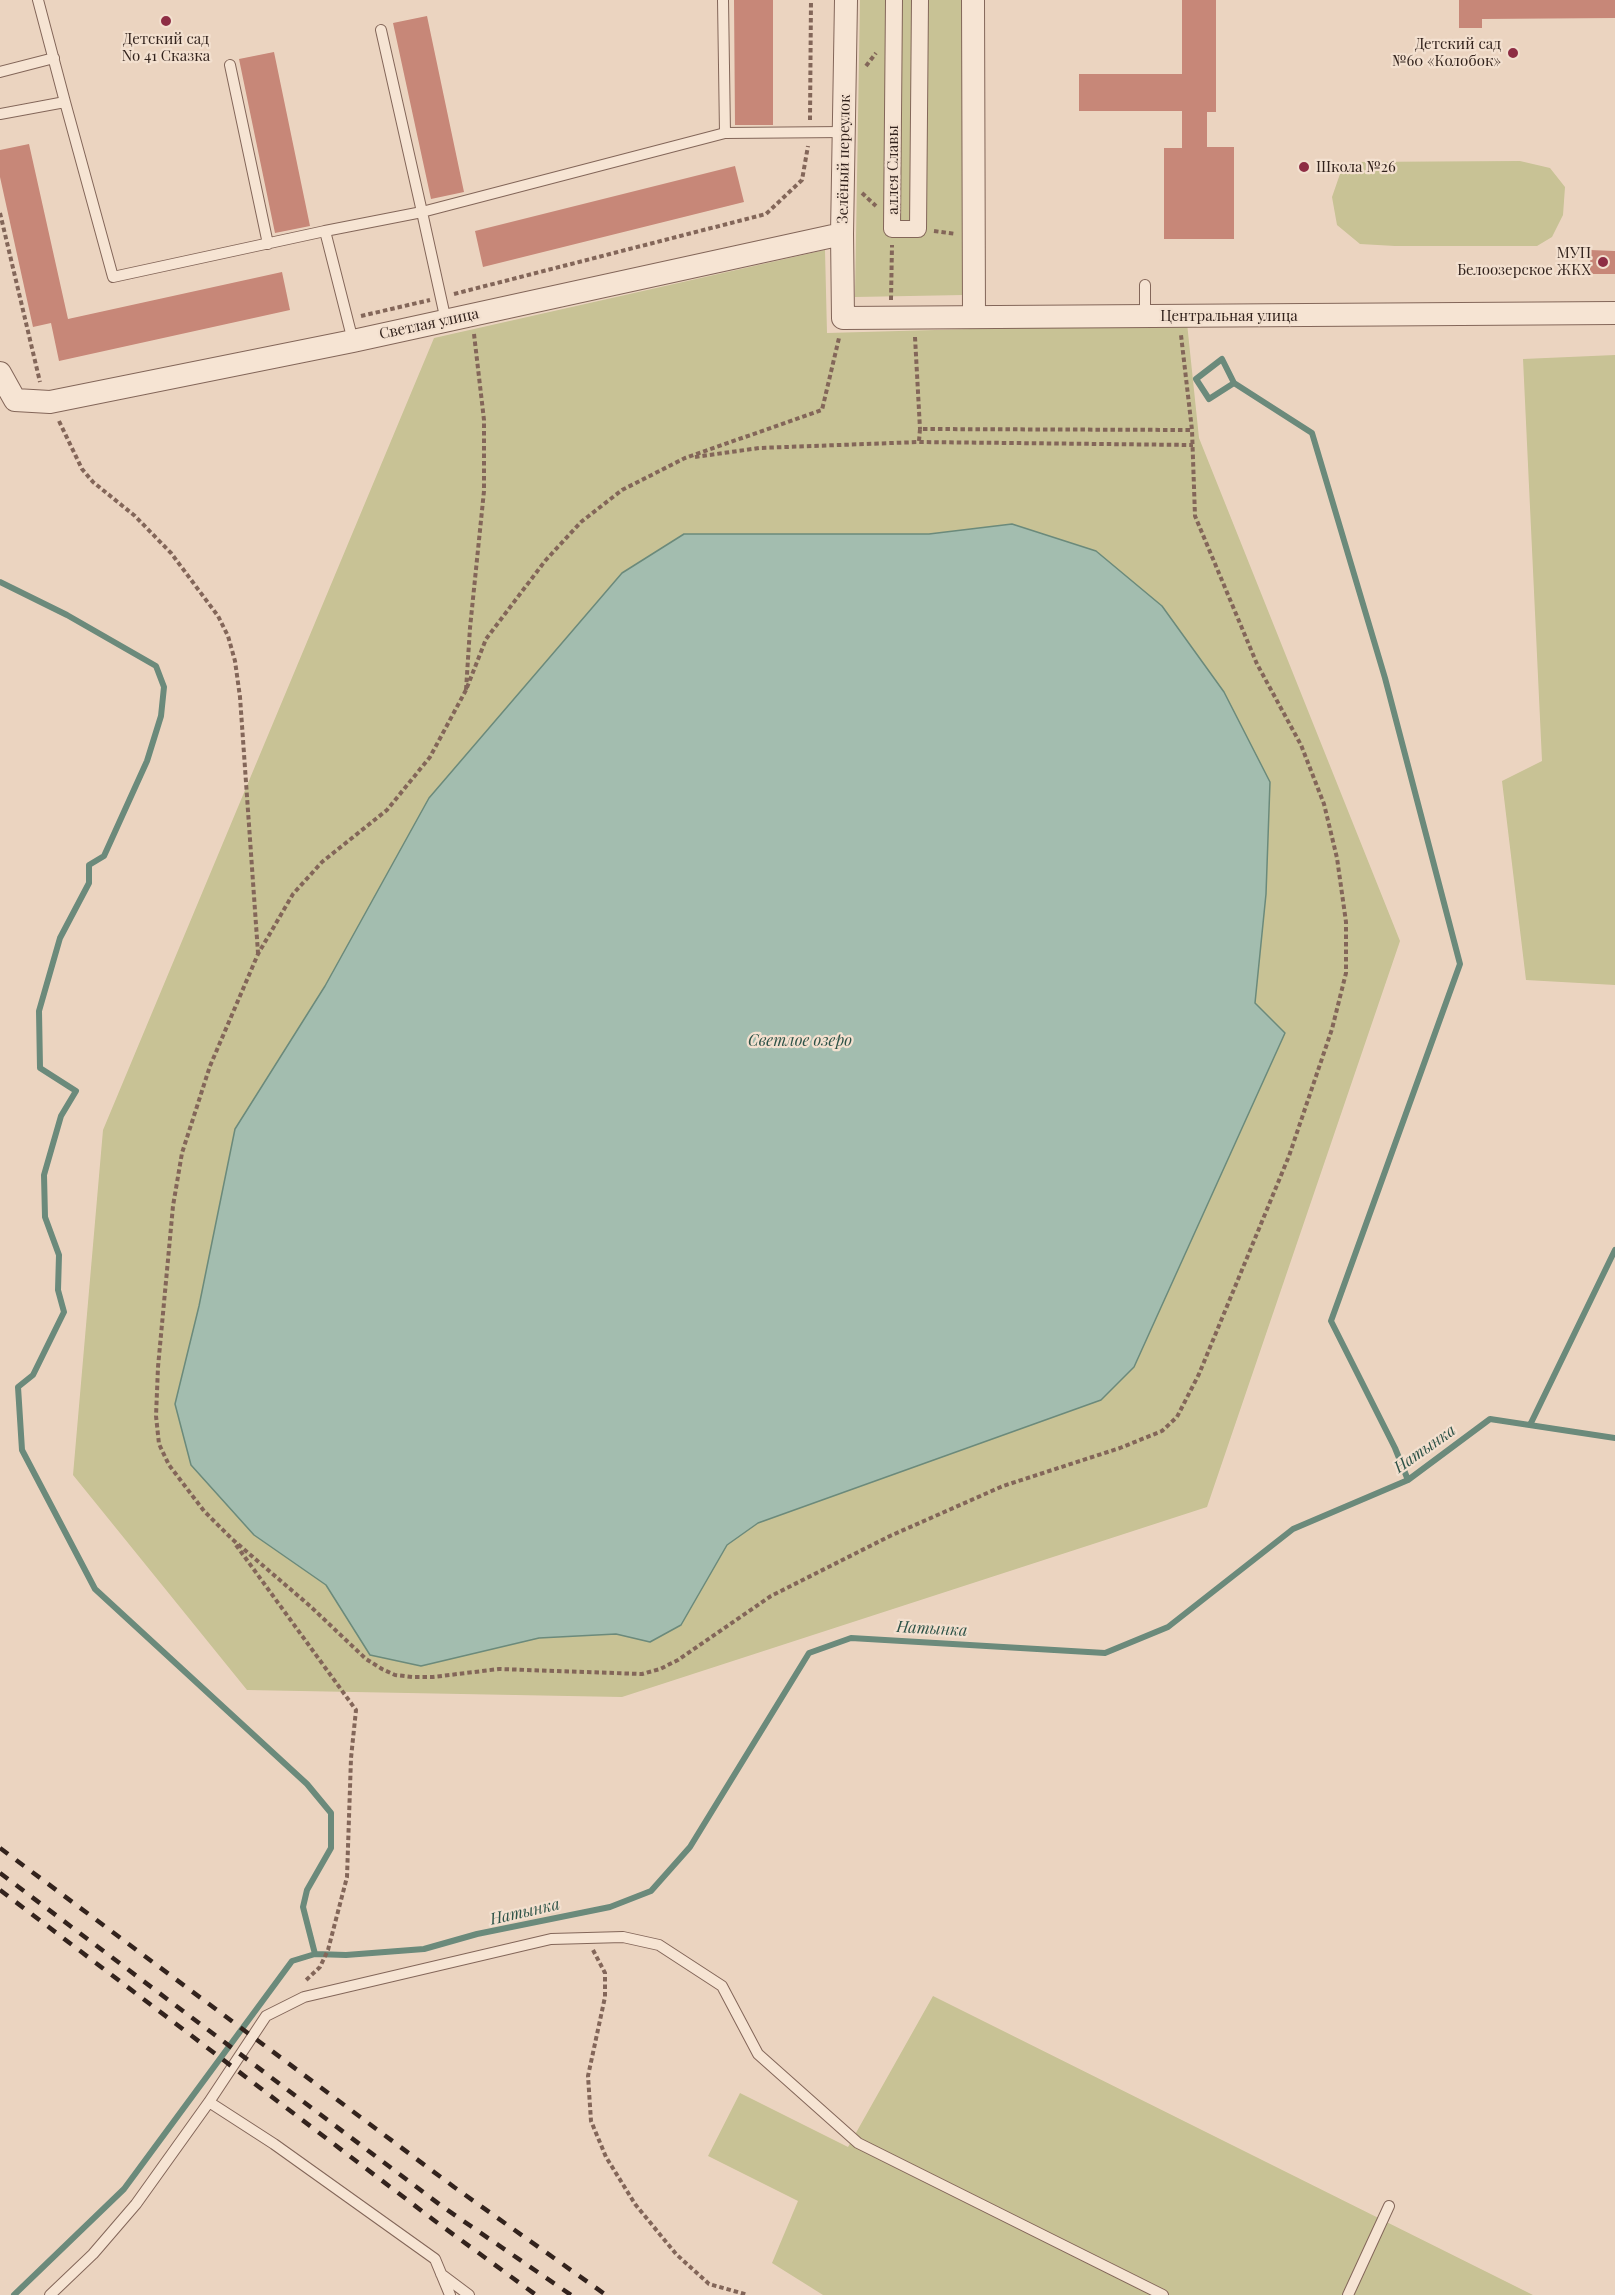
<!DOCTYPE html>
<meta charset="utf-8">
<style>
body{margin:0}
canvas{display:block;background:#ebd4c0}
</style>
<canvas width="1615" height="2295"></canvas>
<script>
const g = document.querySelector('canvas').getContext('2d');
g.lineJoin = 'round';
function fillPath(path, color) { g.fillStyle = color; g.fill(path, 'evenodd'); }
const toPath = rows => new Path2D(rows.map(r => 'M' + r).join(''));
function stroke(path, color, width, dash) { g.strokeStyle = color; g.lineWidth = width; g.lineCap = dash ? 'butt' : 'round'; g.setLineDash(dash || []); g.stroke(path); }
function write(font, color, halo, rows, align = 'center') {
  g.font = font + ' "Playfair Display",serif'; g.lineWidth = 4.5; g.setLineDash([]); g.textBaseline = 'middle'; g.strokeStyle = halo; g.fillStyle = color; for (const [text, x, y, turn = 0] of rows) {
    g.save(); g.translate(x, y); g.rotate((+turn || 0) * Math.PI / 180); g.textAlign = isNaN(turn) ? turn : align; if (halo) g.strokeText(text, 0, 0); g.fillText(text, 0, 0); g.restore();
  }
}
fillPath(toPath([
 [860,0,963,0,964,295,855,297],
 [1520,161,1550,168,1565,187,1563,215,1552,237,1537,246,1395,246,1360,244,1337,225,1332,197,1340,174,1350,162],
 [825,250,827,333,1187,323,1199,438,1400,941,1207,1507,622,1697,247,1690,73,1475,103,1130,434,338],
 [1615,355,1615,985,1526,980,1502,781,1542,761,1523,359],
 [933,1996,1533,2295,823,2295,772,2263,798,2201,708,2156,740,2093,848,2147]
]), '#c8c295');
const water = toPath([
 [1012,524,1096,551,1162,606,1224,692,1270,782,1266,894,1255,1003,1285,1033,1134,1367,1101,1400,758,1523,727,1545,681,1625,650,1642,616,1634,539,1638,421,1666,370,1655,326,1585,254,1535,191,1465,175,1404,199,1306,235,1129,325,986,429,798,622,573,684,534,929,534,1012,524]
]);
fillPath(water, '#a3bdaf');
stroke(water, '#6b8a7b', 1.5);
stroke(toPath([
 [1234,383,1209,399,1196,379,1222,359,1234,383,1312,433,1385,678,1460,964,1331,1321,1395,1448,1408,1480],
 [0,582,67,615,156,666,164,687,161,716,147,761,104,856,89,865,89,883,60,938,39,1011,40,1068,76,1091,61,1116,44,1175,45,1217,59,1255,58,1290,64,1312,33,1375,18,1387,22,1450,95,1589,307,1784,331,1813,331,1848,307,1890,303,1907,315,1954],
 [1530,1425,1615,1250],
 [14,2295,124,2189,292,1961,315,1954,346,1955,424,1949,477,1934,610,1907,651,1891,690,1847,809,1653,851,1638,1105,1653,1168,1627,1293,1529,1408,1480,1490,1419,1615,1438]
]), '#6b8a7b', 6);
fillPath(toPath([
 [734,0,773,0,773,125,735,125],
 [1182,0,1216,0,1216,112,1207,112,1207,147,1234,147,1234,239,1164,239,1164,148,1182,148,1182,111,1079,111,1079,74,1182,74],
 [1459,0,1615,0,1615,18,1482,19,1482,28,1459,28],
 [427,16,464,192,431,199,393,23],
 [274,52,310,226,275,233,239,59],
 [29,144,68,319,282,272,290,310,59,361,51,323,33,327,0,177,0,150],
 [735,166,744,202,483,267,475,231],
 [1590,250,1615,251,1615,274,1590,274]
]), '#c78778');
const service = toPath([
 [38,0,65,102],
 [723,0,725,133],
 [230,65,268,244],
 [0,72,54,58],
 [0,114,65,102,113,277,325,231,353,341],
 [325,231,422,212,381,30],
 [1145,317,1145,285],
 [446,321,422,212,725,133,844,132],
 [209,2102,274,2144,435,2259,450,2295],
 [441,2274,469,2295],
 [50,2295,93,2254,136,2204,209,2102,266,2016,304,1997,551,1939,623,1937,659,1945,722,1986,758,2054,858,2143,1163,2295],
 [1348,2295,1389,2206]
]);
const pedestrian = toPath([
 [894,0,892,229,918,229,920,0]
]);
const minor = toPath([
 [846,0,842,234,843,318,1615,313],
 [973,0,974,316],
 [0,373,15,400,50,402,353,341,842,234]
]);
stroke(service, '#836659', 12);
stroke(pedestrian, '#836659', 18);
stroke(minor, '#836659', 24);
stroke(toPath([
 [866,66,876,53],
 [810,120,811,0],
 [862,193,876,206],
 [0,213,40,382],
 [934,231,956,234],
 [454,294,766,214,802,180,808,146],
 [891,300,892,245],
 [361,316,430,300],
 [474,334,484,420,484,491,470,628,466,690,486,639,545,561,581,522,622,490,685,458,822,410,839,338],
 [915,337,920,429],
 [59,421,82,469,93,482,135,516,171,553,218,616,228,636,235,661,240,697,258,953],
 [919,441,920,429,1192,430],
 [695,457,759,448,919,442,1193,445],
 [466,690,430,757,387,810,322,862,293,894,258,954,210,1066,182,1153,173,1206,158,1367,156,1416,159,1444,169,1465,204,1511,232,1539,310,1606,366,1659,382,1669,395,1675,413,1677,433,1677,499,1669,642,1674,660,1669,678,1660,771,1596,890,1536,1003,1486,1120,1448,1162,1431,1177,1417,1199,1374,1289,1156,1332,1029,1346,973,1346,922,1337,858,1324,804,1301,745,1257,664,1195,516,1192,430,1181,335],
 [236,1545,356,1710,351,1758,347,1877,328,1950,320,1967,304,1982],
 [593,1950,605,1973,605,1997,588,2076,591,2121,606,2157,635,2204,676,2254,709,2284,748,2295]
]), '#836659', 4, [4.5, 3]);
stroke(service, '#f6e4d3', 10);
stroke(pedestrian, '#f6e4d3', 16);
stroke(minor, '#f6e4d3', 22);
stroke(toPath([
 [0,1848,454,2187,606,2295],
 [0,1873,443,2207,571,2295],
 [0,1890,435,2221,536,2295]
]), '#33231d', 4.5, [10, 10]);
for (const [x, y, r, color] of [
 [166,21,6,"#8e2d44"],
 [1513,53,6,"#8e2d44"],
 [1304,167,6,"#8e2d44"],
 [1603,262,6,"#8e2d44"]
]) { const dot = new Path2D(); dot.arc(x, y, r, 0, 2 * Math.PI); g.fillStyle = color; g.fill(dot); stroke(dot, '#f3e0cf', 2); }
write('15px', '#33231d', '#f3e0cf', [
 ["Детский сад",166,39,"center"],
 ["No 41 Сказка",166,56,"center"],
 ["Детский сад",1501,44],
 ["№60 «Колобок»",1501,61],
 ["Школа №26",1316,167,"left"],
 ["МУП",1591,253],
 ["Белоозерское ЖКХ",1591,270]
], 'right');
write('15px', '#33231d', '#f3e0cf', [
 ["Зелёный переулок",844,159,-89],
 ["аллея Славы",893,170,-90],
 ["Центральная улица",1229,316],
 ["Светлая улица",429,324,-12]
]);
write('italic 16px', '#2d5247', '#f3e0cf', [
 ["Светлое озеро",800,1041],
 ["Натынка",1425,1449,-35],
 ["Натынка",932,1629,3],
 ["Натынка",525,1912,-13]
]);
</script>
